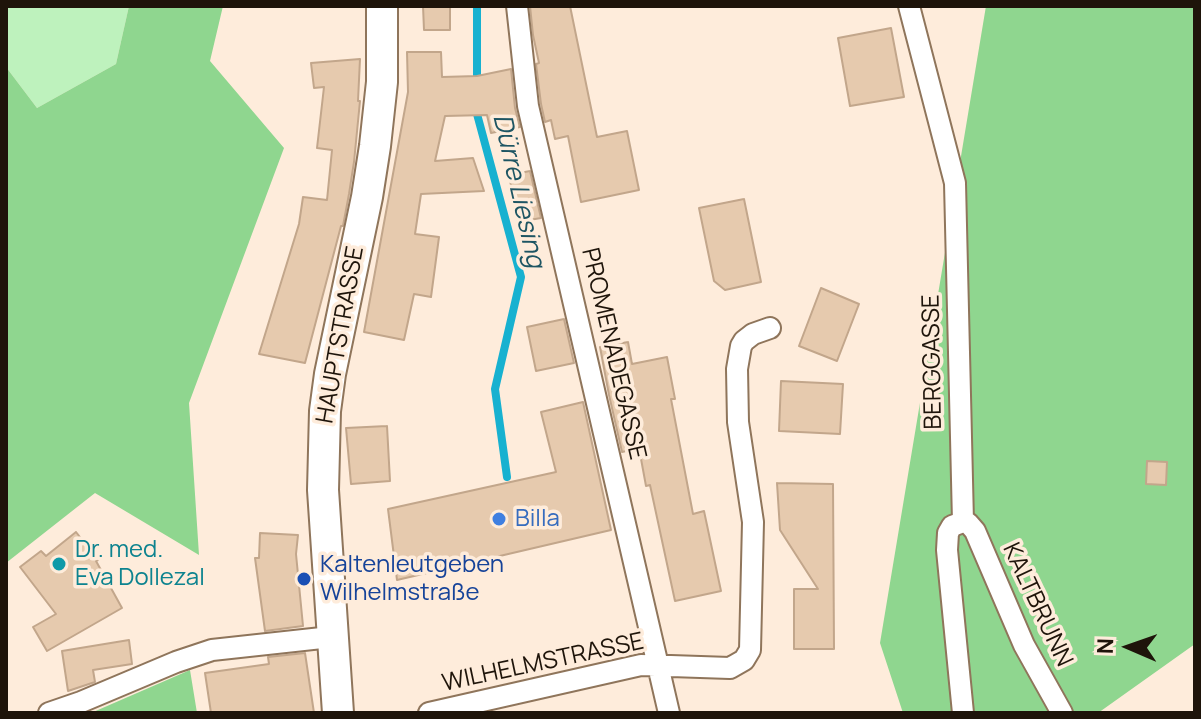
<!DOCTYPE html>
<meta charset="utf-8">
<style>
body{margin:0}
#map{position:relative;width:1201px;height:719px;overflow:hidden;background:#feecdb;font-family:Manrope,sans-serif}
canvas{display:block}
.frame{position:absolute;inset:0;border:8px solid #1e140a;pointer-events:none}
.north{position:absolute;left:1089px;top:607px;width:80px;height:80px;-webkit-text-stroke:6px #feecdb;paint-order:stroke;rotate:272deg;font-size:22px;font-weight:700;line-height:32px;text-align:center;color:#1e140a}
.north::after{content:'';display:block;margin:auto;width:28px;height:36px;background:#1e140a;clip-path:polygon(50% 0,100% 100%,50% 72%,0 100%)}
</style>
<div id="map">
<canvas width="1201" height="719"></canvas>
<div class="frame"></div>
<div class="north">N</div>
</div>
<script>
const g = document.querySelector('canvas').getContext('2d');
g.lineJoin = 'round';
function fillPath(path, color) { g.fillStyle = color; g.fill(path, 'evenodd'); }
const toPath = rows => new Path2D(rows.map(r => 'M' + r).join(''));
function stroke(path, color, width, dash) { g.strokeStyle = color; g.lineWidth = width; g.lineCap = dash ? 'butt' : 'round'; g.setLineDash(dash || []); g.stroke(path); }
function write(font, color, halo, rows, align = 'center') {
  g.font = font + ' Manrope,sans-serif'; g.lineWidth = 7; g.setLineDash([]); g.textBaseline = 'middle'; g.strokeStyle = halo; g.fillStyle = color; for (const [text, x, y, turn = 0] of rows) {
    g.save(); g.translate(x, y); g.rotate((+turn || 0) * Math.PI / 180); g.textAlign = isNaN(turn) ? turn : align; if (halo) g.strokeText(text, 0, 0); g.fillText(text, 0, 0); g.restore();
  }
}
fillPath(toPath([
 [6,6,129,6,116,64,37,108,6,67]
]), '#bef2bd');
fillPath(toPath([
 [129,6,223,6,210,61,284,148,189,403,199,555,95,493,6,563,6,67,37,108,116,64],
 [986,6,1195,6,1195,644,1098,713,903,713,880,643],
 [190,670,197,713,91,713]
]), '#8fd68f');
stroke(toPath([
 [477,86,477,6],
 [477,107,477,114,521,277,495,389,507,477]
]), '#17b1d0', 8);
const building = toPath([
 [423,6,450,6,450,30,424,30,423,6],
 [530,6,570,6,597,137,627,131,639,190,581,202,568,136,555,139,551,120,545,122,541,104,536,64,539,63,533,35,530,6],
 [891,28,904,97,850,106,838,38,891,28],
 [407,52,441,52,442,77,477,76,511,69,515,108,520,127,491,133,487,115,445,116,435,161,473,158,484,191,421,194,415,234,439,237,431,297,414,294,404,340,364,332,408,92,407,52],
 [360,59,358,101,360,101,354,162,349,194,343,226,341,226,305,363,259,354,299,224,303,197,327,200,332,150,317,148,324,87,314,88,311,63,360,59],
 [530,171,541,218,518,222,509,175,530,171],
 [744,199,761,282,725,290,714,281,699,208,744,199],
 [821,288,859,304,837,361,799,346,821,288],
 [564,319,574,363,536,371,527,327,564,319],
 [628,342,632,364,667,357,675,399,671,399,693,514,704,511,721,591,675,601,650,485,646,486,639,448,622,452,609,395,600,347,628,342],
 [781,381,843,384,840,434,779,431,781,381],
 [583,402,611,530,397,580,388,509,556,472,541,412,583,402],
 [387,426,390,481,351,484,346,428,387,426],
 [1147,461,1167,462,1166,485,1146,484,1147,461],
 [777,483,833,484,834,649,794,649,794,589,818,589,780,530,777,483],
 [76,532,98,560,96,561,122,608,47,651,33,627,56,614,20,567,41,551,46,556,76,532],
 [260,533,298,535,296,554,303,626,265,631,255,558,259,558,260,533],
 [129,640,132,664,93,670,95,682,68,691,62,651,129,640],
 [305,653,314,713,211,713,205,673,269,664,268,657,305,653]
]);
fillPath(building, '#e6caae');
stroke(building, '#c2a68b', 2);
const street = toPath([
 [517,6,528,106,669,713],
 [909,6,955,183,963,522,952,526,948,533,947,550,963,713],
 [963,522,968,523,975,531,1024,645,1062,713],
 [49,713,81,702,176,662,212,650,331,637],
 [429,713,641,665,730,668,744,660,750,650,753,522,738,422,737,369,741,346,744,341,753,334,770,328]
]);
const secondary = toPath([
 [338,713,323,490,325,411,330,374,367,197,375,146,382,82,382,6]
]);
stroke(street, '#8f755b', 24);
stroke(secondary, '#8f755b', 34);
stroke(street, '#fff', 20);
stroke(secondary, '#fff', 30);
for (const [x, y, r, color] of [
 [499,519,8,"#3f7fe0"],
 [59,564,8,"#0f9aa8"],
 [304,579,8,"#1a4fb4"]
]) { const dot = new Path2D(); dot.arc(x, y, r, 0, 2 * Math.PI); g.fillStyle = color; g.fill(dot); stroke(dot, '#feecdb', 3); }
write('24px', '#1e140a', '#feecdb', [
 ["HAUPTSTRASSE",341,335,-80],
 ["PROMENADEGASSE",613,354,77],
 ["BERGGASSE",933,362,-91],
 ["KALTBRUNN",1037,605,65],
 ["WILHELMSTRASSE",543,663,-12]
]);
write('24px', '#366cbe', '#feecdb', [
 ["Billa",515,519]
], 'left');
write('24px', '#0d838f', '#feecdb', [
 ["Dr. med.",75,550],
 ["Eva Dollezal",75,578]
], 'left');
write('24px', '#164399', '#feecdb', [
 ["Kaltenleutgeben",320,565],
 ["Wilhelmstraße",320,593]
], 'left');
write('italic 26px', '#1e5563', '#feecdb', [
 ["Dürre Liesing",518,191,77]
]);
</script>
